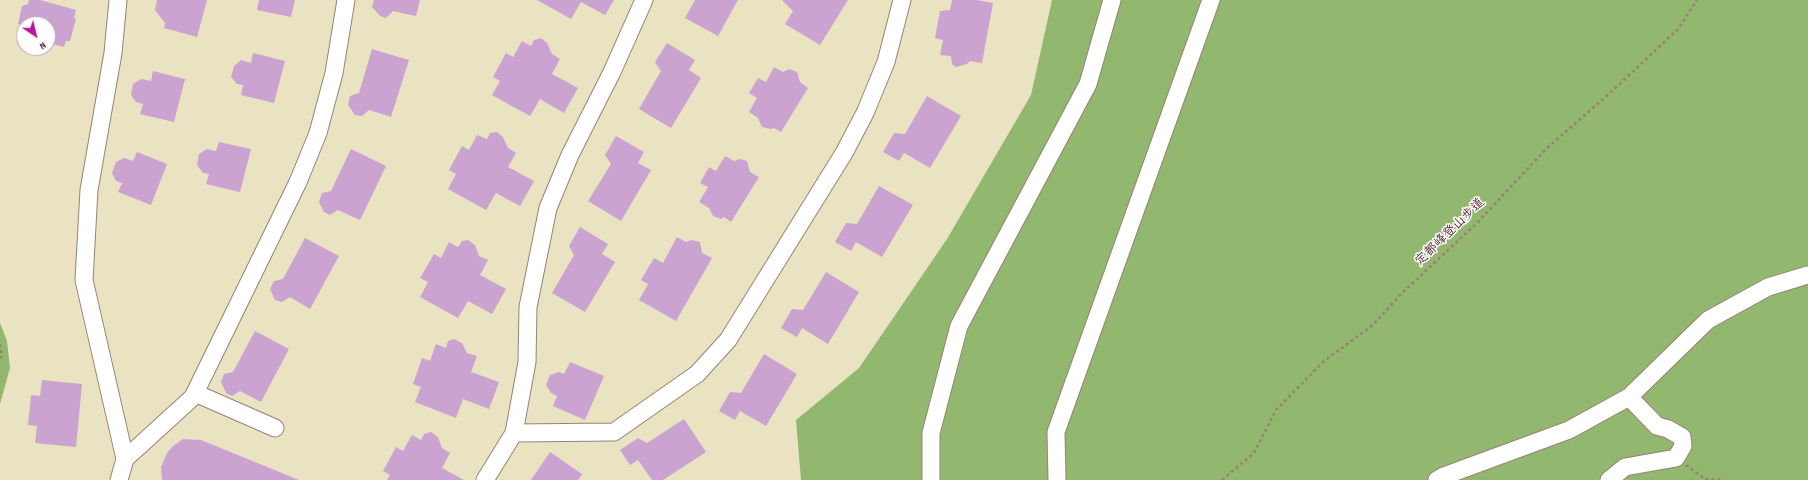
<!DOCTYPE html>
<meta charset="utf-8">
<style>
body{margin:0}
#map{position:relative;width:1808px;height:480px;overflow:hidden;background:#e9e3c2;font-family:Dekko,sans-serif}
canvas{display:block}
.north{position:absolute;left:16px;top:16px;width:40px;height:40px;box-sizing:border-box;background:#fff;border:1px solid #b7a5aa;border-radius:50%;rotate:145deg;font-size:11px;font-weight:700;line-height:16px;text-align:center;color:#4a1f2b}
.north::after{content:'';display:block;margin:auto;width:14px;height:18px;background:#b5179e;clip-path:polygon(50% 0,100% 100%,50% 72%,0 100%)}
</style>
<div id="map">
<canvas width="1808" height="480"></canvas>
<div class="north">N</div>
</div>
<script>
const g = document.querySelector('canvas').getContext('2d');
g.lineJoin = 'round';
function fillPath(path, color) { g.fillStyle = color; g.fill(path, 'evenodd'); }
const toPath = rows => new Path2D(rows.map(r => 'M' + r).join(''));
function stroke(path, color, width, dash) { g.strokeStyle = color; g.lineWidth = width; g.lineCap = dash ? 'butt' : 'round'; g.setLineDash(dash || []); g.stroke(path); }
function write(font, color, halo, rows, align = 'center') {
  g.font = font + ' Dekko,"LXGW WenKai TC",sans-serif'; g.lineWidth = 3; g.setLineDash([]); g.textBaseline = 'middle'; g.strokeStyle = halo; g.fillStyle = color; for (const [text, x, y, turn = 0] of rows) {
    g.save(); g.translate(x, y); g.rotate((+turn || 0) * Math.PI / 180); g.textAlign = isNaN(turn) ? turn : align; if (halo) g.strokeText(text, 0, 0); g.fillText(text, 0, 0); g.restore();
  }
}
fillPath(toPath([
 [1052,0,1808,0,1808,480,801,480,796,420,859,368,947,239,1031,95],
 [0,323,7,341,10,368,0,404]
]), '#91b86e');
fillPath(toPath([
 [29,0,40,0,76,10,74,18,76,19,70,41,66,41,64,47,48,43,48,24,18,24,22,6,28,4],
 [157,0,207,0,197,37,164,28,165,23,155,10],
 [259,0,295,0,291,17,257,10],
 [374,0,420,0,416,16,393,11,386,18,380,16,372,7],
 [537,0,614,0,605,15,581,2,571,19],
 [695,0,738,0,718,36,685,18],
 [782,0,848,0,820,45,785,24,793,11],
 [952,0,976,0,993,3,982,63,970,61,967,64,956,67,952,64,951,56,940,55,943,40,935,38,940,11,950,10],
 [541,38,547,43,552,54,560,59,552,74,578,88,564,113,540,99,530,116,492,95,500,81,493,77,506,53,513,57,522,41,531,46,534,40],
 [667,43,695,60,689,70,701,78,671,128,639,109,661,71,655,62],
 [372,49,409,60,391,117,369,110,362,116,355,115,348,105,350,96,359,93],
 [253,53,285,61,274,103,241,95,243,85,237,84,231,77,234,66,241,60,251,63],
 [774,67,783,72,789,69,797,72,800,82,808,88,781,132,774,128,770,129,762,127,758,118,749,112,757,98,749,93,758,78,766,82],
 [153,71,185,79,174,122,140,114,143,104,136,102,131,95,133,84,141,79,151,81],
 [927,96,961,116,930,168,904,153,899,161,883,152,894,133,905,134],
 [497,132,503,137,508,148,516,153,508,167,534,181,520,206,496,193,486,210,448,189,456,174,449,170,462,146,469,150,477,135,487,139,490,133],
 [616,136,644,152,638,163,651,170,621,221,588,201,611,164,605,155],
 [219,142,251,149,240,192,206,184,209,174,203,173,197,165,199,154,207,149,216,151],
 [351,149,386,166,360,220,338,210,330,215,324,212,319,202,322,193,331,191],
 [137,152,167,164,151,205,118,192,122,183,116,181,112,173,116,162,124,158,133,161],
 [725,156,734,161,740,159,747,161,750,172,759,177,731,222,724,217,721,219,713,216,709,208,699,202,708,187,700,183,709,167,716,171],
 [879,186,913,205,882,257,856,242,851,251,835,242,846,223,857,224],
 [580,227,608,244,602,254,615,262,585,312,552,293,574,255,569,246],
 [677,237,686,242,692,240,700,242,702,253,712,258,676,321,639,300,648,284,641,280,654,258,663,263],
 [305,238,339,256,310,309,290,297,282,302,275,300,270,289,274,281,283,279],
 [468,240,475,245,479,256,488,260,480,275,506,289,492,314,468,301,458,318,420,297,428,282,420,278,434,254,441,258,449,242,458,247,462,241],
 [826,272,859,292,828,344,802,328,797,337,781,328,792,309,803,310],
 [255,331,289,349,261,402,240,391,232,396,226,393,221,382,224,374,233,372],
 [454,339,462,343,467,353,477,356,471,372,499,382,489,409,463,399,456,418,415,402,421,387,413,384,422,358,430,361,436,344,446,348,448,341],
 [764,354,797,374,766,426,740,411,735,420,719,411,730,392,741,393],
 [570,362,604,376,585,420,553,406,557,396,551,393,546,385,550,375,559,372,564,374],
 [42,380,82,384,76,447,35,443,37,426,28,425,31,395,40,396],
 [684,419,706,452,663,480,652,480,638,460,630,465,620,450,638,438,647,443],
 [431,432,438,437,442,448,450,453,442,468,464,480,387,480,390,475,383,471,396,447,403,451,412,435,421,440,424,434],
 [183,439,201,440,299,480,162,480,161,467,167,453,173,446],
 [550,452,582,474,578,480,531,480]
]), '#caa3d1');
const minor = toPath([
 [118,0,113,53,89,190,84,280,125,459,119,480],
 [195,393,275,428],
 [514,433,614,432,697,374,728,340,844,153,865,113,886,62,902,0],
 [125,459,193,397,298,182,318,133,334,73,346,0],
 [485,480,514,433,527,362,528,307,548,208,570,155,612,72,644,0],
 [931,480,931,433,959,326,1088,84,1112,0],
 [1057,480,1056,432,1211,0],
 [1437,480,1444,476,1569,430,1629,397,1708,320,1768,287,1808,275],
 [1609,480,1625,467,1676,458,1683,446,1682,437,1668,429,1657,426,1629,397]
]);
stroke(minor, '#9a8176', 19);
stroke(toPath([
 [0,344,2,355,0,361],
 [1686,465,1705,479,1724,480],
 [1222,480,1254,453,1276,410,1324,361,1373,325,1400,295,1478,222,1546,149,1610,93,1678,29,1697,0]
]), '#9a8176', 2.5, [3, 3]);
stroke(minor, '#fff', 17);
write('13px', '#4a1f2b', '#fff', [
 ["定都峰登山步道",1451,233,-44]
]);
</script>
